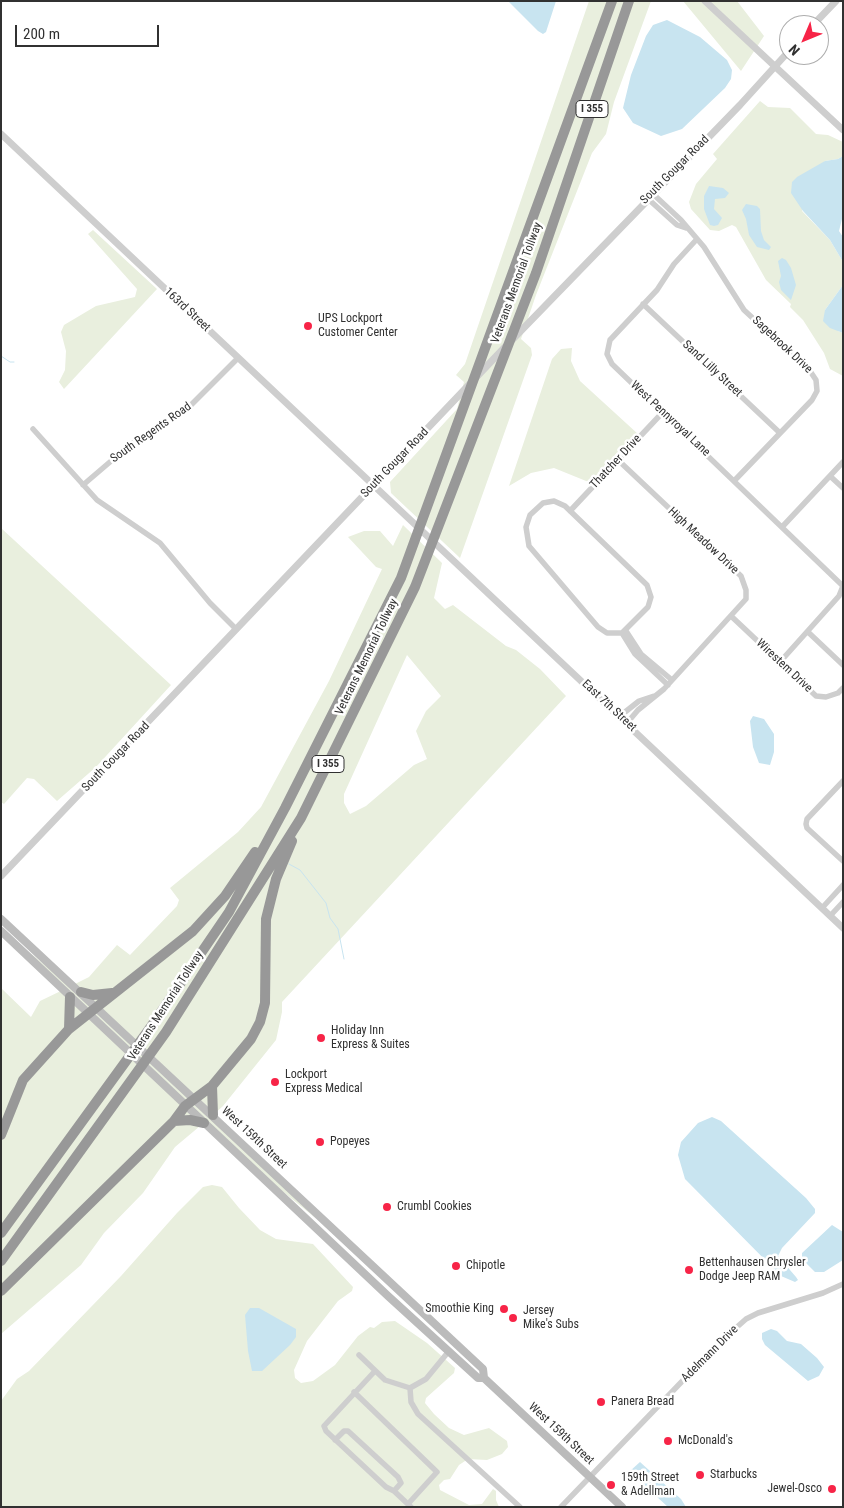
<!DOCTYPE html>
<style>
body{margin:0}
#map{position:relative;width:844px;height:1508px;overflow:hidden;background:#fff;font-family:"Roboto Condensed",sans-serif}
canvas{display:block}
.frame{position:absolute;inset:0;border:2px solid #313131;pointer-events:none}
.north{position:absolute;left:779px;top:15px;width:50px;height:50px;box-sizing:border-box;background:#fff;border:1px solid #adadad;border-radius:50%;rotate:225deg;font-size:14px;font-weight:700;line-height:20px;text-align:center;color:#313131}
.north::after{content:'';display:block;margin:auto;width:18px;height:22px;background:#f72447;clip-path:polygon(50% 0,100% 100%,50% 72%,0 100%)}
.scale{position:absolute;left:15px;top:25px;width:144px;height:22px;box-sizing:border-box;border:2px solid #313131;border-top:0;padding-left:6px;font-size:15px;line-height:18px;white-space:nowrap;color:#313131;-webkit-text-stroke:4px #fff;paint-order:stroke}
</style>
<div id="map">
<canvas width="844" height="1508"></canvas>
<div class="frame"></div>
<div class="north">N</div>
<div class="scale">200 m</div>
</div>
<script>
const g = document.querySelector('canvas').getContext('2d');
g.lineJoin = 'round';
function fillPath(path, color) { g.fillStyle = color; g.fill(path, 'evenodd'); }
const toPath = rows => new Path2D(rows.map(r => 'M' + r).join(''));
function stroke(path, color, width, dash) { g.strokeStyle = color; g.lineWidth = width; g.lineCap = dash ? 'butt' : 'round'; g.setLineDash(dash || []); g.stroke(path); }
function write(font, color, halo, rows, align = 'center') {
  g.font = font + ' "Roboto Condensed",sans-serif'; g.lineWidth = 5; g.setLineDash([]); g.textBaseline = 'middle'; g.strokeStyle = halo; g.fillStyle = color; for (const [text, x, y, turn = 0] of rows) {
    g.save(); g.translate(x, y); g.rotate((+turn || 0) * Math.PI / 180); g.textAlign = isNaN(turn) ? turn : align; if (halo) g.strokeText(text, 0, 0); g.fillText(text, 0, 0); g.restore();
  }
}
fillPath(toPath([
 [589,1,651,1,614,102,606,134,592,153,536,295,521,339,531,348,532,355,460,558,391,493,390,482,457,409,464,382,456,375,465,364],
 [683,1,737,1,764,36,741,71],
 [760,101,768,107,790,108,816,134,828,135,843,142,843,156,838,159,825,161,802,211,830,240,843,262,843,285,825,310,838,331,843,333,843,376,830,369,824,353,803,320,790,307,791,304,766,280,736,227,732,225,719,231,710,230,691,209,689,202,696,184,717,159,713,154],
 [93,230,157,289,64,389,59,382,65,370,66,351,61,332,64,325,96,306,135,297,137,289,88,234],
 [572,348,571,361,580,381,638,434,591,483,554,468,531,473,509,486,552,359,561,349],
 [403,525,442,563,434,598,445,609,453,605,506,646,516,650,540,669,566,696,282,1002,282,1012,276,1040,223,1106,211,1117,318,1220,271,1182,206,1121,175,1147,143,1193,104,1233,81,1265,1,1334,1,988,31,1017,40,1001,65,989,19,944,71,986,89,977,117,945,130,955,177,906,179,900,170,888,238,832,261,807,329,681,382,569,376,567,348,537,364,531,380,531,393,546],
 [407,655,441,696,426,711,416,731,427,759,414,765,366,806,350,814,344,803,344,794],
 [1,528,171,685,96,767,57,801,34,779,27,778,4,804,1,802],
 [212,1185,222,1187,239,1208,260,1230,276,1239,313,1244,353,1287,352,1291,338,1301,307,1341,294,1370,295,1378,301,1383,313,1381,335,1365,358,1336,370,1327,374,1328,382,1322,395,1321,427,1343,455,1368,454,1373,426,1398,425,1403,434,1414,449,1428,464,1435,489,1428,507,1441,508,1447,502,1454,487,1460,468,1459,459,1465,450,1479,444,1480,439,1485,440,1490,469,1505,482,1504,493,1489,496,1491,496,1500,499,1507,1,1507,1,1401,17,1379,29,1371,121,1276,177,1213,203,1187]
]), '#e9efde');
fillPath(toPath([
 [508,1,556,1,546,32,543,34,538,31],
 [667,20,700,37,727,60,732,70,731,79,725,88,682,129,661,136,633,123,623,108,631,75,646,36,653,25],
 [843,156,843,215,839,231,843,237,843,262,830,240,803,211,791,193,792,182,797,177,825,161,838,159],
 [709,186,723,188,729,193,725,198,715,199,714,209,722,218,718,225,714,226,710,225,704,209,704,196],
 [746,204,757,206,760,209,761,231,764,240,771,247,769,250,757,247,749,235,746,219,742,210],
 [782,258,786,260,791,268,796,285,791,300,781,290,779,282,781,276,778,261],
 [843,285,843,333,830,328,823,321,825,310],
 [753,716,764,719,774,734,774,752,770,765,759,763,753,747,750,721],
 [712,1117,721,1121,806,1198,815,1209,815,1213,782,1248,778,1256,796,1277,798,1280,795,1282,781,1276,685,1179,678,1155,681,1142,698,1123],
 [832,1225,843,1232,843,1260,824,1272,815,1272,802,1259,802,1253],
 [250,1308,259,1308,296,1329,296,1337,290,1345,262,1371,252,1371,248,1351,245,1315],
 [771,1329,777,1331,787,1341,801,1344,817,1358,824,1367,819,1376,808,1381,765,1345,762,1339,762,1333],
 [640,1462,681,1499,686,1507,668,1507,634,1476,630,1471]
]), '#c8e4f0');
stroke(toPath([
 [1,356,10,362,14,362],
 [289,864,300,870,326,903,330,918,338,929,344,959]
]), '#c8e4f0', 1);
stroke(toPath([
 [652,193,681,220,704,247,744,310,810,371,816,380,817,391,812,400,735,480],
 [647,198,677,225,686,228],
 [697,239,674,264,657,290,610,340,607,354,612,364,843,586,839,596,780,662],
 [643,304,780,433],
 [33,429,97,500,160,543,210,603,236,629],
 [618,460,741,576,746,590,746,599,664,689,638,710,627,723],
 [830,476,843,488],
 [83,485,131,444,186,410,238,358],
 [554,501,565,506,647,585,651,597,648,607,622,633,607,633,598,627,529,546,526,527,530,515,543,503,554,501],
 [570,511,663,412],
 [783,526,843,462],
 [731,616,816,696,826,697,838,693,843,688],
 [626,631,641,654,672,680],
 [808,632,843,665],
 [622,633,635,654,668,685],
 [620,716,639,701,654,696],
 [843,781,807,819,806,824,807,828,843,861],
 [822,908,843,885],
 [830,916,843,902],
 [359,1355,385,1380,410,1388,411,1402,418,1414,520,1507],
 [375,1371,324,1426,326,1431,386,1487,394,1491,411,1507],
 [410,1388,426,1379,449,1351],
 [354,1392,437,1472,408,1504],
 [335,1440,344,1431,348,1431,398,1477,401,1483,394,1491],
 [561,1507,719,1343,746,1319,758,1313,823,1293,843,1284]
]), '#cecece', 5.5);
stroke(toPath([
 [705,1,843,130],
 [813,25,836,1],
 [1,134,843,928],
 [513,339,740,105,789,51],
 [1,876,505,347]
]), '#cecece', 7);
stroke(toPath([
 [1,919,483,1369,484,1378],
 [1,931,388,1296,478,1378,484,1378,622,1507]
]), '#bbb', 8);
stroke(toPath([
 [81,992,93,995,112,993],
 [69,1029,70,997],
 [212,1086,213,1115],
 [174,1121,190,1120,204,1123],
 [1,1135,23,1080,69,1029,193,931,225,896,255,852],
 [1,1233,150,1028,229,912,285,808,401,578,612,1],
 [1,1261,166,1032,301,818,415,587,536,273,629,1],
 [1,1291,174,1121,185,1106,212,1086,251,1039,260,1022,265,1003,266,919,276,879,292,841]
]), '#989898', 10);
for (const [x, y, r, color] of [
 [308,326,5,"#f72447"],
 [321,1038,5,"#f72447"],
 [275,1082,5,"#f72447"],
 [320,1142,5,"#f72447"],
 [387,1207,5,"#f72447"],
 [456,1266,5,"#f72447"],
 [689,1270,5,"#f72447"],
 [504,1309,5,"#f72447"],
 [513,1318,5,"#f72447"],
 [601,1402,5,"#f72447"],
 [668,1441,5,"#f72447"],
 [700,1475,5,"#f72447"],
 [611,1485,5,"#f72447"],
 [832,1489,5,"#f72447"]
]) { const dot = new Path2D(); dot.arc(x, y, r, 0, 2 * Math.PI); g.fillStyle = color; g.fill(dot); stroke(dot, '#fff', 2); }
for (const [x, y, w] of [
 [592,109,32],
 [328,764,32]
]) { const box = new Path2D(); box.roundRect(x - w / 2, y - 8.5, w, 17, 4); g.fillStyle = '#fff'; g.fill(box); stroke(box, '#313131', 1); }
write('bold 11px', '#313131', null, [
 ["I 355",592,109],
 ["I 355",328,764]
]);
write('12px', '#313131', '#fff', [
 ["South Gougar Road",675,170,-45],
 ["Veterans Memorial Tollway",517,283,-70],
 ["163rd Street",187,310,43],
 ["Sagebrook Drive",782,345,43],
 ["Sand Lilly Street",712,369,43],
 ["West Pennyroyal Lane",670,419,43],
 ["South Regents Road",151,433,-35],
 ["Thatcher Drive",616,462,-47],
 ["South Gougar Road",395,463,-46],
 ["High Meadow Drive",703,541,43],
 ["Veterans Memorial Tollway",367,657,-64],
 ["Wirestem Drive",784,666,43],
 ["East 7th Street",609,706,43],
 ["South Gougar Road",116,757,-46],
 ["Veterans Memorial Tollway",166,1006,-57],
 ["West 159th Street",254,1138,43],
 ["Adelmann Drive",710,1354,-45],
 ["West 159th Street",561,1434,43]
]);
write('12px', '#313131', '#fff', [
 ["UPS Lockport",318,319],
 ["Customer Center",318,333],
 ["Holiday Inn",331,1031],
 ["Express & Suites",331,1045],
 ["Lockport",285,1075],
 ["Express Medical",285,1089],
 ["Popeyes",330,1142],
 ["Crumbl Cookies",397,1207],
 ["Bettenhausen Chrysler",699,1263],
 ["Dodge Jeep RAM",699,1277],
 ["Chipotle",466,1266],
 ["Smoothie King",494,1309,"right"],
 ["Jersey",523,1311],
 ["Mike's Subs",523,1325],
 ["Panera Bread",611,1402],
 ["McDonald's",678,1441],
 ["Starbucks",710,1475],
 ["159th Street",621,1478],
 ["& Adellman",621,1492],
 ["Jewel-Osco",822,1489,"right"]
], 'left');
</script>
